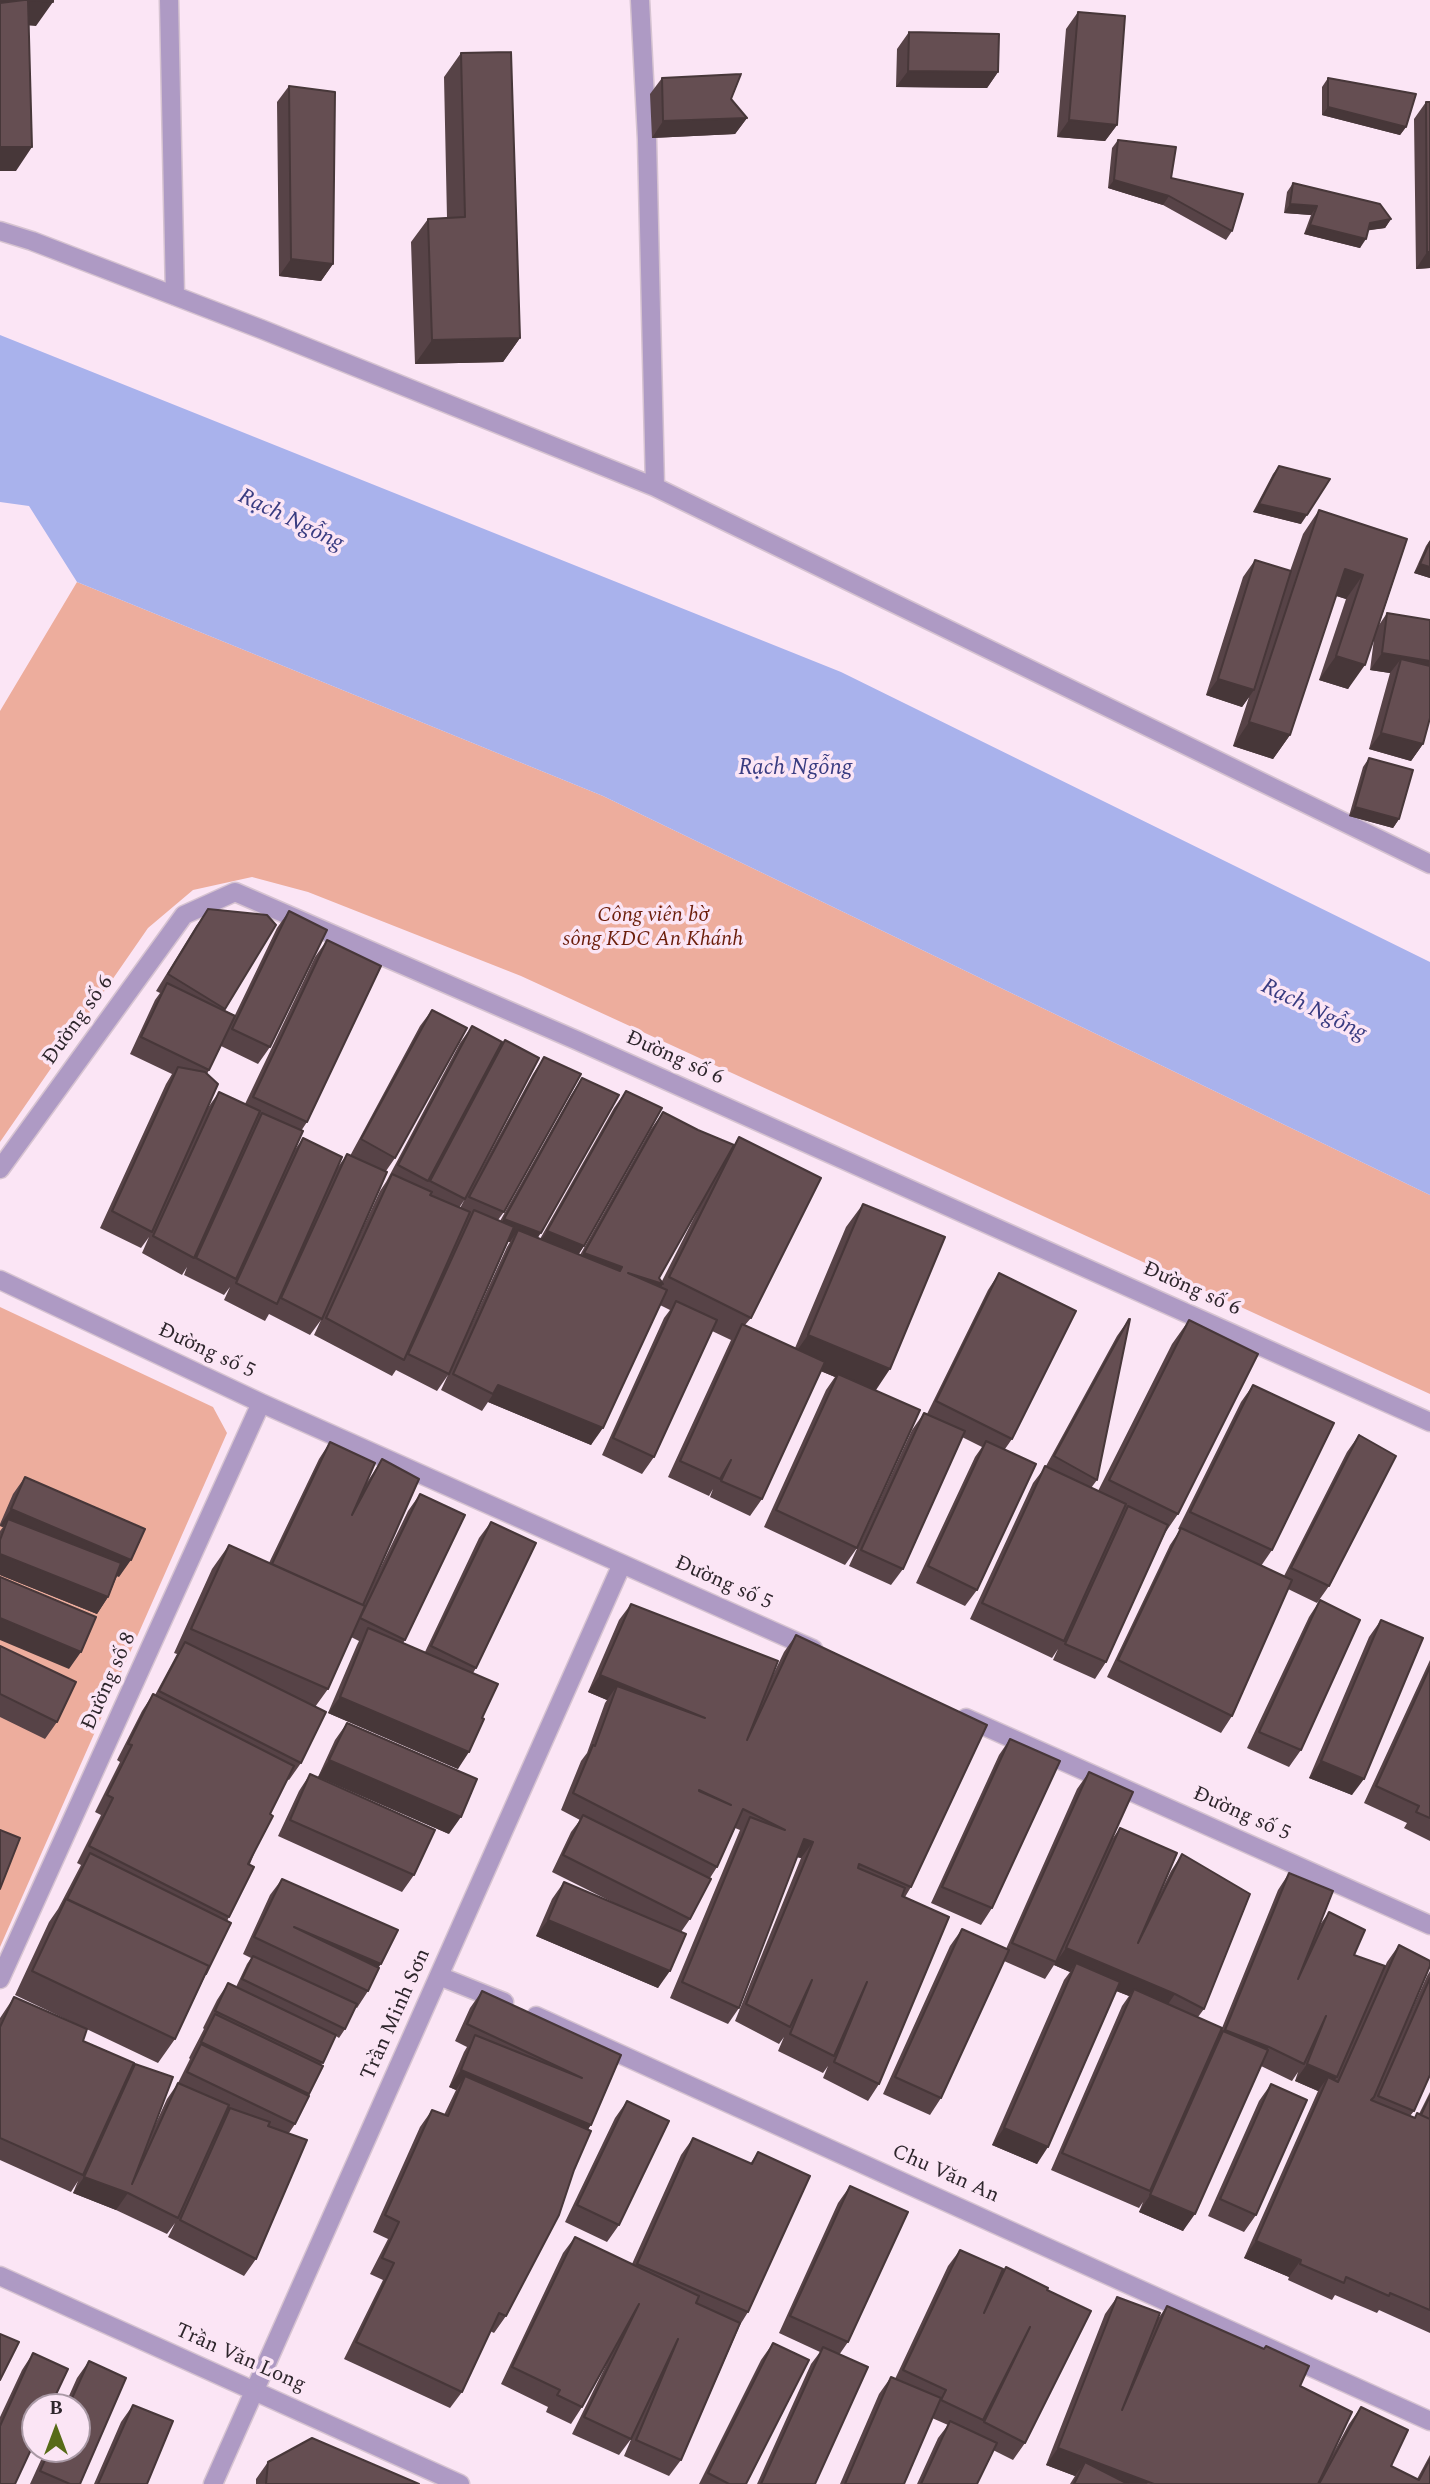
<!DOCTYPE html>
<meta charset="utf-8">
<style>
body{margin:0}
#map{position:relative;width:1430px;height:2484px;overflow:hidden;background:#fbe5f5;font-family:Spectral,serif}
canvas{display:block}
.north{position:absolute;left:21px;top:2393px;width:70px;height:70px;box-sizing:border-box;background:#fbe5f5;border:2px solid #a999a5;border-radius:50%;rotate:0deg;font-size:19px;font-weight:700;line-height:28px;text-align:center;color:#2e262c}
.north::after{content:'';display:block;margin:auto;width:24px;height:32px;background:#576b18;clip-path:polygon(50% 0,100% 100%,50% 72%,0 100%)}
</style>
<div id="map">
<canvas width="1430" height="2484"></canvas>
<div class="north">B</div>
</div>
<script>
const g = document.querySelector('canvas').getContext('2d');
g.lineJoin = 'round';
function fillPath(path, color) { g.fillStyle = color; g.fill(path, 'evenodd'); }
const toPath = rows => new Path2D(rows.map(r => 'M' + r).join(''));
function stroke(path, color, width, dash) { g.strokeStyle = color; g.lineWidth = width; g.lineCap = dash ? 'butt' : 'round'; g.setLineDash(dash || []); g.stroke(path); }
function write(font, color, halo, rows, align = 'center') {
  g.font = font + ' Spectral,serif'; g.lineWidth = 7; g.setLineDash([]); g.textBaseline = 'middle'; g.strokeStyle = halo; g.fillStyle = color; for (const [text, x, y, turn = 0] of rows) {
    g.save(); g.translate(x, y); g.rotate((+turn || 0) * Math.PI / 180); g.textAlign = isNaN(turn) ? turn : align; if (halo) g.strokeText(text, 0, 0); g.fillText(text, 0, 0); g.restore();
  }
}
fillPath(toPath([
 [77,582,603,796,1430,1195,1430,1394,521,976,308,892,252,877,193,890,148,928,0,1142,0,711],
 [0,1307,213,1407,227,1433,0,1947]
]), '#edad9d');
fillPath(toPath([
 [0,335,841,672,1430,962,1430,1195,603,796,77,582,29,506,0,502]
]), '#a9b2ec');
const minor = toPath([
 [169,0,175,296],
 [640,0,647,139,655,487],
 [0,231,32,241,261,329,655,487,1430,864],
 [0,1169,184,915,235,892,576,1040,1430,1422],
 [0,1280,261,1403,813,1649],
 [966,1718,1430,1925],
 [439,1976,504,2002],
 [0,1979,261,1403],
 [536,2016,1430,2421],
 [0,2276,460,2484],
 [213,2484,622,1564]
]);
stroke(minor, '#d6c3d1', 21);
stroke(minor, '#ae9ac4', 18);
fillPath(toPath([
 [1078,12,1117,125,1105,141,1057,137,1066,29],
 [909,32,998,72,987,88,896,87,897,49],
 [461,53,520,338,503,362,415,364,411,242,428,219,447,218,444,77],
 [662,78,731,99,747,118,735,134,652,138,650,94],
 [1328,78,1406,127,1400,135,1322,115,1322,87],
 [289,86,333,264,321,281,279,276,277,102],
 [1426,102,1430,102,1430,268,1416,269,1414,119],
 [1118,140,1171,178,1232,231,1226,240,1163,205,1108,188,1112,148],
 [1293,183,1391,219,1385,228,1368,230,1360,248,1304,234,1311,215,1284,213,1287,192],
 [1279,466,1301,524,1253,512,1273,474],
 [1319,510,1407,539,1379,625,1387,613,1430,620,1423,744,1411,761,1369,749,1390,673,1370,670,1374,639,1348,689,1319,680,1346,599,1336,596,1290,735,1273,759,1233,746,1249,697,1242,707,1206,695,1243,577,1255,560,1290,571,1303,534],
 [1430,540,1430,578,1414,573,1426,546],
 [1369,758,1399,819,1393,828,1349,816,1363,767],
 [208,909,276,925,224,1010,235,1015,277,928,289,911,270,1047,258,1064,221,1046,207,1074,207,1109,219,1092,245,1104,315,957,327,940,307,1122,301,1131,294,1151,303,1138,338,1167,347,1154,350,1156,420,1026,432,1010,395,1158,386,1171,329,1301,380,1191,386,1182,460,1043,472,1026,498,1050,505,1040,465,1199,459,1208,460,1208,533,1074,544,1057,504,1212,498,1220,500,1221,571,1095,582,1078,538,1238,540,1239,614,1108,626,1091,584,1246,579,1254,580,1255,651,1129,663,1112,698,1130,734,1145,739,1137,751,1318,745,1325,795,1348,846,1227,863,1204,875,1390,857,1548,845,1565,764,1527,826,1390,835,1377,821,1371,762,1499,750,1516,710,1497,713,1489,709,1496,668,1477,731,1340,712,1331,654,1457,642,1474,602,1455,664,1318,670,1310,660,1305,591,1445,488,1402,482,1411,441,1390,448,1375,437,1391,396,1370,392,1376,314,1335,321,1320,310,1335,269,1314,265,1321,224,1300,230,1287,224,1295,184,1275,187,1267,182,1275,142,1253,149,1237,141,1248,100,1228,166,1084,172,1074,130,1054,155,1000,160,993,156,991,196,926],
 [702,1202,662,1281,659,1278],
 [508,1242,510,1242,507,1247,456,1358],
 [999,1273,1012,1439,1005,1449,977,1590,965,1606,916,1583,975,1457,982,1447,962,1437,903,1569,891,1585,849,1566,912,1430,924,1413,927,1414,988,1290],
 [1129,1319,1097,1480,1091,1488,1098,1491,1172,1344,1189,1320,1178,1514,1165,1533,1106,1662,1095,1679,1053,1660,1058,1649,1052,1658,970,1619,1033,1483,1046,1466,1117,1336],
 [1253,1385,1272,1550,1261,1566,1284,1576,1347,1452,1359,1435,1329,1586,1317,1603,1288,1589,1232,1716,1221,1733,1107,1677,1170,1545,1180,1530,1178,1529,1241,1402],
 [330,1442,366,1484,382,1459,371,1587,408,1511,420,1494,405,1640,403,1643,425,1652,479,1538,491,1522,476,1668,473,1673,458,1769,328,1713,357,1645,359,1641,351,1637,328,1689,315,1707,301,1763,289,1780,287,1779,270,1814,206,1974,175,2039,158,2063,15,1995,49,1922,58,1909,81,1865,77,1863,101,1815,95,1812,120,1762,117,1760,142,1711,153,1694,155,1695,177,1654,174,1653,212,1569,229,1545,269,1563,319,1459],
 [25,1477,119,1577,117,1576,108,1597,97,1614,0,1575,0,1531,3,1527,0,1526,0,1524,13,1494],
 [1320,1600,1301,1750,1289,1767,1247,1748,1309,1617],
 [631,1604,771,1679,784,1652,796,1635,911,1887,905,1897,879,2084,868,2101,823,2078,828,2066,823,2073,778,2051,784,2037,779,2044,735,2021,801,1858,797,1857,739,2008,728,2024,670,1998,740,1830,735,1828,717,1867,710,1878,690,1919,681,1932,658,1988,536,1936,552,1899,564,1882,614,1903,552,1872,571,1832,580,1820,561,1810,581,1761,587,1753,605,1703,607,1700,588,1692,619,1620],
 [1381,1620,1352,1795,1309,1778,1369,1637],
 [0,1646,57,1722,45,1739,0,1717],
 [1430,1660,1430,1841,1404,1828,1407,1823,1364,1803],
 [347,1723,449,1834,318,1777,335,1740],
 [1010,1739,992,1908,981,1925,931,1903,999,1755],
 [1089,1772,1110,1842,1120,1828,1161,1891,1171,1871,1182,1854,1204,2009,1198,2017,1222,2028,1278,1890,1289,1873,1319,1926,1329,1912,1354,1955,1371,1997,1387,1962,1399,1945,1394,2049,1427,1976,1430,1971,1430,2075,1414,2111,1410,2116,1414,2118,1417,2113,1419,2114,1430,2092,1430,2333,1379,2310,1377,2313,1335,2295,1332,2300,1288,2280,1289,2277,1244,2258,1318,2091,1295,2081,1298,2072,1292,2081,1261,2066,1183,2231,1139,2212,1143,2202,1139,2208,1051,2170,1122,2006,1129,1996,1116,1991,1037,2164,992,2145,1064,1980,1070,1972,1054,1965,1045,1979,1004,1961,941,2098,930,2115,883,2094,950,1946,962,1929,1006,1949,1077,1789],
 [310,1774,414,1875,402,1892,278,1836,299,1791],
 [282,1879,378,1968,368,1991,357,2008,355,2007,345,2029,339,2038,336,2036,321,2065,323,2066,307,2096,295,2124,289,2133,256,2259,244,2276,168,2237,175,2223,167,2234,116,2210,73,2193,78,2181,71,2192,0,2160,0,2018,14,1997,83,2041,129,2073,135,2064,155,2125,167,2099,178,2083,190,2059,189,2058,204,2029,203,2028,217,2000,228,1983,236,1987,247,1964,251,1958,243,1954,270,1895],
 [482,1991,621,2055,506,2316,494,2333,490,2331,462,2392,450,2408,344,2359,383,2280,370,2274,388,2239,373,2232,420,2127,432,2110,444,2115,456,2090,449,2087,464,2052,467,2047,455,2041,470,2008],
 [1271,2084,1256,2215,1244,2232,1208,2216,1259,2101],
 [627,2101,619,2225,607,2242,565,2222,615,2118],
 [693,2138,750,2164,758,2152,748,2312,740,2325,681,2460,669,2476,624,2456,638,2423,631,2439,619,2455,572,2434,607,2363,582,2407,571,2424,546,2412,548,2407,501,2384,563,2253,575,2237,632,2264,681,2155],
 [850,2186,848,2342,839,2355,815,2484,757,2484,811,2364,820,2352,779,2333,838,2203],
 [960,2250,999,2277,1006,2267,1047,2290,1025,2443,1013,2460,993,2450,977,2484,917,2484,938,2438,948,2425,932,2418,904,2484,840,2484,879,2394,891,2377,895,2379,948,2266],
 [1117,2297,1157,2320,1167,2306,1264,2349,1266,2346,1300,2386,1324,2470,1349,2424,1361,2407,1391,2466,1417,2479,1430,2455,1430,2484,1070,2484,1075,2476,1046,2465,1105,2314],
 [773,2343,746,2484,699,2484,761,2360],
 [33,2353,0,2484,0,2417,22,2370],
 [89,2361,80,2484,30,2484,46,2449,77,2449,77,2407,64,2407,77,2378],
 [133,2405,147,2484,94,2484,121,2422],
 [268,2462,419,2484,256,2484,256,2479]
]), '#574347');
fillPath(toPath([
 [0,0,24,0,0,24],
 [28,0,53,2,36,26,11,24],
 [908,71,998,72,987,88,896,87],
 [1328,107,1406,127,1400,135,1322,115],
 [747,118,735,134,652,138,663,121],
 [1069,120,1117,125,1105,141,1057,137],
 [0,147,32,147,16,171,0,171],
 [1114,180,1169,196,1163,205,1108,188],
 [1290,204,1317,206,1311,215,1284,213],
 [1391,219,1385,228,1364,231,1370,223],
 [1310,225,1366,239,1360,248,1304,234],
 [1427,252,1430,252,1430,268,1416,269],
 [291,259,333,264,321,281,279,276],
 [520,338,503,362,415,364,432,340],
 [1259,504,1307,515,1301,524,1253,512],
 [1420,564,1430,567,1430,578,1414,573],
 [1345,569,1363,575,1346,599,1328,593],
 [1382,653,1430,661,1430,680,1401,659,1390,673,1370,670],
 [1336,656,1365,665,1348,689,1319,680],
 [1218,679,1254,690,1242,707,1206,695],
 [1249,722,1290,735,1273,759,1233,746],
 [1381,733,1423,744,1411,761,1369,749],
 [1355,807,1399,819,1393,828,1349,816],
 [504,1219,541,1233,529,1250,518,1230,510,1242,492,1235],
 [547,1231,584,1246,572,1263,535,1248],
 [584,1253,622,1267,611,1284,572,1269],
 [628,1273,663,1284,652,1301],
 [808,1335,890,1369,874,1393,838,1374,835,1377,791,1359],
 [498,1385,603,1428,591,1445,488,1402,493,1394],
 [11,1509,131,1560,119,1577,5,1528,8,1519,3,1527,0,1526],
 [0,1554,108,1597,97,1614,0,1575],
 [0,1618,81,1652,69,1669,0,1640],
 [600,1675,705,1718,617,1686,607,1700,588,1692],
 [340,1697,469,1752,458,1769,328,1713],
 [329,1760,461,1817,449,1834,318,1777],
 [1321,1761,1364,1779,1352,1795,1309,1778],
 [804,1839,813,1842,801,1858,792,1856],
 [548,1920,670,1971,658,1988,536,1936],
 [294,1927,381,1964,369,1981],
 [1066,1948,1175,1994,1164,2010,1134,1989,1129,1996,1072,1973,1076,1963,1070,1972,1054,1965],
 [1225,2030,1269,2047,1257,2064,1219,2039],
 [1307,2064,1337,2077,1325,2094,1328,2077,1318,2091,1295,2081],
 [461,2070,591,2125,579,2142,465,2076,456,2090,449,2087],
 [1004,2128,1048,2147,1037,2164,992,2145],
 [84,2177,128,2193,116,2210,73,2193],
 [1150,2195,1195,2214,1183,2231,1139,2212],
 [1256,2241,1301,2260,1289,2277,1244,2258],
 [1058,2448,1149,2481,1147,2484,1098,2484,1085,2462,1075,2476,1046,2465]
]), '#473739');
const building = toPath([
 [21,0,28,0,32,147,0,147,0,3,24,0,21,0],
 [29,0,53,0,53,2,29,0],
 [1078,12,1125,16,1117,125,1069,120,1078,12],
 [909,32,999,34,998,72,908,71,909,32],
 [511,52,520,338,432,340,428,219,465,217,461,53,511,52],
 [741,74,731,99,747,118,663,121,662,78,741,74],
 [1328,78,1416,94,1406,127,1328,107,1328,78],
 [289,86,335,92,333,264,291,259,289,86],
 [1426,102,1430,102,1430,252,1427,252,1426,102],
 [1118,140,1176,147,1171,178,1243,194,1232,231,1169,196,1114,180,1118,140],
 [1293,183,1380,204,1391,219,1370,223,1366,239,1310,225,1317,206,1290,204,1293,183],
 [1279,466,1330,479,1307,515,1259,504,1279,466],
 [1319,510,1407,539,1365,665,1336,656,1363,575,1345,569,1290,735,1249,722,1319,510],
 [1430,542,1430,567,1420,564,1430,542],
 [1255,560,1291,571,1254,690,1218,679,1255,560],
 [1387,613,1430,620,1430,661,1382,653,1387,613],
 [1401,659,1430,666,1430,718,1423,744,1381,733,1401,659],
 [1369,758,1413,770,1399,819,1355,807,1369,758],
 [208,909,267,915,276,925,225,1009,168,974,208,909],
 [289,911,327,930,270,1047,232,1029,289,911],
 [327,940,381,966,307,1122,253,1097,327,940],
 [167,983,235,1016,209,1070,141,1037,167,983],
 [432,1010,467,1028,395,1158,361,1139,432,1010],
 [472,1026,502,1042,428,1181,398,1165,472,1026],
 [505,1040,539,1058,465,1199,430,1181,505,1040],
 [544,1057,581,1074,504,1212,469,1197,544,1057],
 [178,1067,205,1072,218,1084,152,1232,112,1211,178,1067],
 [582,1078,619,1095,541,1233,504,1219,582,1078],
 [626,1091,662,1108,584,1246,547,1231,626,1091],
 [219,1092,260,1111,194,1258,153,1236,219,1092],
 [663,1112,698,1130,734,1145,659,1278,663,1284,628,1273,667,1290,603,1428,498,1385,493,1394,453,1374,518,1230,620,1271,622,1267,584,1253,663,1112],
 [262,1113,303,1131,236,1279,196,1258,262,1113],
 [739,1137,821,1178,751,1318,669,1277,739,1137],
 [303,1138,342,1157,277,1304,236,1283,303,1138],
 [347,1154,387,1172,322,1319,281,1298,347,1154],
 [392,1174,432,1192,430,1195,470,1212,404,1360,326,1318,392,1174],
 [863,1204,945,1237,890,1369,808,1335,863,1204],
 [474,1210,514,1227,449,1374,408,1354,474,1210],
 [999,1273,1076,1311,1012,1439,936,1401,999,1273],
 [676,1301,717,1320,654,1457,613,1438,676,1301],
 [1129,1319,1130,1319,1097,1480,1054,1456,1129,1319],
 [1189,1320,1258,1354,1178,1514,1109,1480,1189,1320],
 [742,1324,825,1362,762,1499,721,1481,731,1460,720,1479,680,1461,742,1324],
 [838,1374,920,1410,857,1548,776,1510,838,1374],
 [1253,1385,1334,1423,1272,1550,1190,1512,1253,1385],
 [924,1413,965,1431,903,1569,861,1550,924,1413],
 [1359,1435,1396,1456,1329,1586,1291,1568,1359,1435],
 [986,1441,1036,1464,977,1590,928,1566,986,1441],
 [330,1442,375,1463,352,1515,382,1459,419,1479,363,1605,272,1564,330,1442],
 [1045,1466,1126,1504,1064,1641,982,1603,1045,1466],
 [25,1477,145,1529,131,1560,11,1509,25,1477],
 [420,1494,465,1515,405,1640,360,1618,420,1494],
 [1128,1506,1168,1525,1106,1662,1065,1644,1128,1506],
 [8,1519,121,1563,108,1597,0,1554,0,1540,8,1519],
 [491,1522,536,1543,476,1668,431,1646,491,1522],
 [1181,1528,1292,1580,1232,1716,1118,1660,1181,1528],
 [229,1545,365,1606,328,1689,191,1629,229,1545],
 [0,1577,96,1617,81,1652,0,1618,0,1577],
 [1320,1600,1360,1620,1301,1750,1259,1732,1320,1600],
 [631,1604,778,1661,747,1740,796,1635,987,1725,911,1887,859,1864,858,1868,905,1888,902,1896,949,1917,879,2084,834,2062,867,1982,834,2056,790,2034,812,1980,790,2027,746,2004,813,1842,804,1839,739,2008,682,1982,750,1817,785,1830,743,1809,717,1867,573,1793,593,1745,595,1746,617,1686,705,1718,600,1675,631,1604],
 [699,1790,731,1805,699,1791,699,1790],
 [1381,1620,1423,1638,1364,1779,1321,1761,1381,1620],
 [368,1628,498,1684,482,1718,484,1719,469,1752,340,1697,368,1628],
 [185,1642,326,1712,301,1763,159,1691,185,1642],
 [0,1646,76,1682,57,1722,0,1694,0,1646],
 [1430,1667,1430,1818,1416,1812,1419,1806,1376,1786,1430,1667],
 [153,1694,294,1766,270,1814,273,1816,248,1864,254,1867,229,1917,89,1846,113,1798,107,1795,132,1745,128,1744,153,1694],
 [347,1723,477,1779,461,1817,329,1760,347,1723],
 [1010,1739,1060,1761,992,1908,942,1887,1010,1739],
 [1089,1772,1133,1792,1056,1962,1012,1943,1089,1772],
 [310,1774,435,1830,414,1875,290,1820,310,1774],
 [583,1815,711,1879,690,1919,563,1855,583,1815],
 [1120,1828,1177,1853,1138,1943,1182,1854,1250,1894,1204,2009,1175,1994,1066,1948,1120,1828],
 [0,1830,20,1838,0,1889,0,1830],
 [90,1853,231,1923,206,1974,209,1966,67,1899,90,1853],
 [1289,1873,1333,1891,1298,1979,1329,1912,1365,1930,1354,1955,1385,1966,1337,2077,1307,2064,1326,2016,1304,2064,1269,2047,1225,2030,1289,1873],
 [282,1879,398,1930,381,1964,294,1927,379,1968,368,1991,254,1937,282,1879],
 [564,1882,686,1934,670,1971,548,1920,564,1882],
 [66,1899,209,1966,175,2039,32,1971,66,1899],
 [962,1929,1009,1950,941,2098,895,2077,962,1929],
 [1399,1945,1430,1961,1430,1966,1374,2097,1371,2100,1415,2118,1417,2113,1430,2119,1430,2310,1390,2293,1389,2296,1346,2277,1344,2283,1300,2264,1301,2260,1256,2241,1328,2077,1338,2082,1399,1945],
 [253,1956,357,2004,345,2029,242,1979,253,1956],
 [1076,1963,1120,1982,1048,2147,1004,2128,1076,1963],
 [1430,1978,1430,2075,1414,2111,1378,2096,1430,1978],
 [228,1983,336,2035,323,2063,215,2011,228,1983],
 [1134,1989,1222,2028,1150,2191,1062,2153,1134,1989],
 [482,1991,621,2055,591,2125,461,2070,475,2035,582,2078,467,2024,482,1991],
 [14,1997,87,2029,83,2041,134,2063,83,2175,0,2138,0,2027,14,1997],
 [215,2014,323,2066,309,2094,201,2042,215,2014],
 [1223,2031,1268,2050,1195,2214,1150,2195,1223,2031],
 [201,2044,309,2096,295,2124,187,2072,201,2044],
 [135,2064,173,2077,132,2184,178,2083,229,2105,178,2218,128,2193,84,2177,135,2064],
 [465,2076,591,2131,574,2170,559,2215,506,2316,499,2313,462,2392,356,2342,394,2263,382,2258,399,2222,385,2215,432,2110,448,2116,465,2076],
 [1271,2084,1307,2100,1256,2215,1220,2199,1271,2084],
 [1430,2096,1430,2119,1421,2115,1430,2096],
 [627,2101,669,2121,619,2225,577,2205,627,2101],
 [230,2108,270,2122,268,2126,307,2140,256,2259,180,2220,230,2108],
 [693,2138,752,2164,758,2152,810,2176,748,2312,637,2264,693,2138],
 [850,2186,908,2212,848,2342,790,2316,850,2186],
 [575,2237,699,2296,696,2303,740,2323,681,2460,636,2440,678,2339,631,2439,584,2417,639,2304,582,2407,557,2395,560,2390,512,2367,575,2237],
 [960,2250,1003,2269,984,2313,1006,2267,1048,2288,1047,2290,1091,2311,1025,2443,984,2422,1030,2327,983,2420,941,2400,946,2390,903,2370,960,2250],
 [1117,2297,1160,2313,1122,2410,1167,2306,1264,2349,1266,2346,1309,2366,1300,2386,1352,2412,1318,2484,1154,2484,1058,2448,1117,2297],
 [0,2334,19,2342,0,2380,0,2334],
 [773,2343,809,2360,746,2484,729,2484,708,2473,773,2343],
 [823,2347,868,2367,815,2484,761,2484,823,2347],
 [33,2353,68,2369,50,2407,35,2407,35,2441,15,2484,0,2484,0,2426,33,2353],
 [89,2361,126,2378,80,2484,70,2484,40,2471,50,2449,77,2449,77,2407,68,2407,89,2361],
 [891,2377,941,2398,904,2484,845,2484,891,2377],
 [133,2405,173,2421,147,2484,98,2484,133,2405],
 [1361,2407,1408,2430,1391,2466,1419,2480,1430,2459,1430,2484,1319,2484,1361,2407],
 [950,2421,997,2443,977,2484,921,2484,950,2421],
 [312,2438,419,2484,266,2484,268,2462,312,2438],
 [1085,2462,1128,2484,1074,2484,1085,2462]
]);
fillPath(building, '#654e52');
stroke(building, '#473739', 2);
write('italic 21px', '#6b1d0a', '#fbe5f5', [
 ["Công viên bờ",653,917],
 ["sông KDC An Khánh",653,941]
]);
write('21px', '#2e262c', '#fbe5f5', [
 ["Đường số 6",79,1021,-54],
 ["Đường số 6",674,1059,24],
 ["Đường số 6",1191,1290,24],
 ["Đường số 5",206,1352,25],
 ["Đường số 5",723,1584,24],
 ["Đường số 8",110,1682,-66],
 ["Đường số 5",1241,1815,24],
 ["Trần Minh Sơn",397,2015,-66],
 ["Chu Văn An",945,2175,24],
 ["Trần Văn Long",240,2359,24]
]);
write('italic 23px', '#393c81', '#fbe5f5', [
 ["Rạch Ngỗng",290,521,26],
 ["Rạch Ngỗng",795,769],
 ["Rạch Ngỗng",1313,1011,26]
]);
</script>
